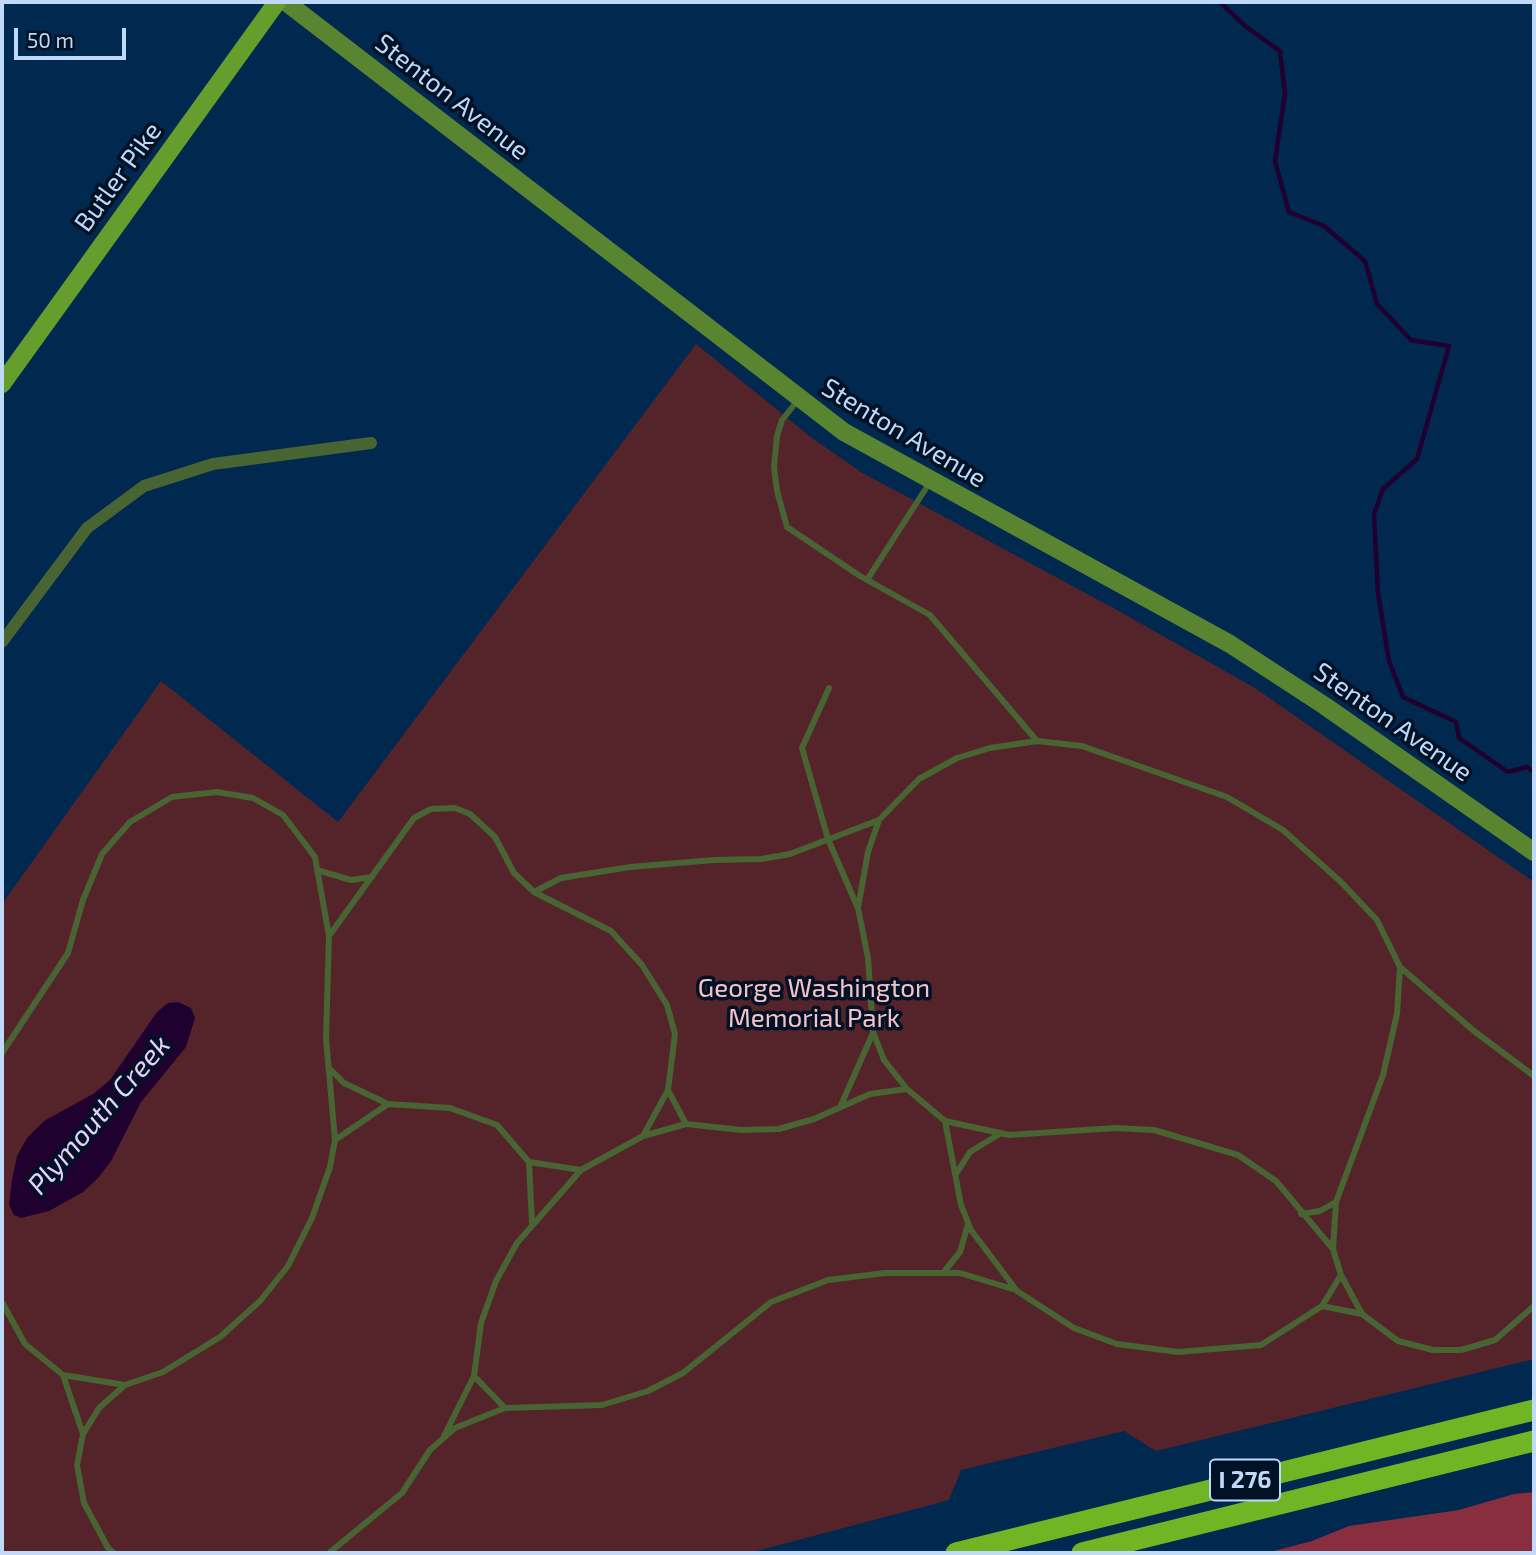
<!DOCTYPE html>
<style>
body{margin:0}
#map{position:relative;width:1536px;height:1555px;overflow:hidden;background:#01284f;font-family:"Exo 2",sans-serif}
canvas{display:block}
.frame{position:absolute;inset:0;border:4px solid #bfd9f8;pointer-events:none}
.scale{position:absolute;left:14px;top:28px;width:112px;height:32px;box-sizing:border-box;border:4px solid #bfd9f8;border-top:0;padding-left:9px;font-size:21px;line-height:24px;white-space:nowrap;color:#bfd9f8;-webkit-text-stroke:5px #011126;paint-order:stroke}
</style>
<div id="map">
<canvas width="1536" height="1555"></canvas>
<div class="frame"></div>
<div class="scale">50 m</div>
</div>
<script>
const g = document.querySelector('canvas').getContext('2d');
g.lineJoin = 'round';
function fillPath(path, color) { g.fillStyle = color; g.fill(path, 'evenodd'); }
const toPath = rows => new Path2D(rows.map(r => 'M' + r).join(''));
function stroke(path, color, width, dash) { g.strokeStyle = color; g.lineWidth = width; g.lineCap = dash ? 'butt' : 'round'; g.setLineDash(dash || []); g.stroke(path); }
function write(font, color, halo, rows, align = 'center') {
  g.font = font + ' "Exo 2",sans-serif'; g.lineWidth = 7; g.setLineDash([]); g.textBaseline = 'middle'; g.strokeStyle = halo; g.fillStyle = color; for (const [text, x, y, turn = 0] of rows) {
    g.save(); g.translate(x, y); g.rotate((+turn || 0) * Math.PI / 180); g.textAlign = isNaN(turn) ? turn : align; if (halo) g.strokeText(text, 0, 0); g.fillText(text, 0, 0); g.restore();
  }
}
fillPath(toPath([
 [696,344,812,438,861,472,1117,610,1255,688,1534,882,1534,1359,1156,1451,1124,1431,961,1470,949,1500,749,1553,2,1553,2,904,161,681,338,822]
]), '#55242b');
fillPath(toPath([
 [1534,1492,1534,1553,1266,1553,1312,1541,1349,1526,1459,1510,1514,1494]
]), '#882e3f');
fillPath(toPath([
 [178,1002,191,1008,195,1018,186,1047,141,1102,111,1161,99,1177,83,1192,49,1211,21,1218,14,1215,9,1205,12,1180,17,1156,27,1138,44,1121,93,1094,110,1080,157,1012,168,1003]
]), '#1f002e');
stroke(toPath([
 [1220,2,1245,26,1280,51,1285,94,1275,161,1289,212,1324,226,1365,261,1377,304,1411,340,1449,346,1417,459,1383,489,1374,514,1378,593,1389,661,1403,697,1456,722,1459,738,1508,772,1527,767,1534,772]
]), '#1f002e', 4.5);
stroke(toPath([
 [798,400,782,420,777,436,774,467,777,491,787,527,860,576,930,615,1037,741],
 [867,580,930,482],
 [829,688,802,748,828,839,857,906],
 [317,870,351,880,372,877],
 [1400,967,1474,1031,1534,1076],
 [2,1053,68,953,83,900,102,854,130,822,172,797,217,792,253,798,283,815,315,857,329,936],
 [330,1069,344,1083,388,1104,450,1108,497,1125,529,1162,581,1170],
 [668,1090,686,1124],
 [841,1105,873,1033],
 [945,1121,961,1205,971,1230,1017,1291,1074,1328,1117,1344,1178,1352,1261,1345,1322,1306,1341,1275,1333,1249,1276,1181,1238,1155,1154,1130,1116,1128,1009,1135,945,1121,907,1089,884,1060,873,1032,868,958,858,908,868,852,879,820,919,779,957,758,990,748,1037,741,1082,746,1227,797,1283,830,1341,882,1377,920,1400,967,1397,1014,1383,1075,1336,1202,1333,1249],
 [643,1136,686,1124,741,1130,779,1129,814,1119,870,1094,907,1089],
 [335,1140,388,1104],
 [529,1162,532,1222],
 [956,1174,970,1152,1001,1133],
 [1301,1214,1320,1211,1336,1202],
 [943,1273,960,1252,968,1224],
 [1341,1275,1362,1314,1398,1341,1433,1350,1461,1350,1495,1340,1534,1306],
 [2,1302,25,1344,63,1375,83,1434],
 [1322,1306,1362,1314],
 [63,1375,125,1385],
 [474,1376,505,1408],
 [444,1436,474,1376,481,1323,496,1281,517,1243,581,1170,643,1136,668,1090,675,1034,667,1005,642,965,611,931,534,892],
 [114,1553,108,1548,84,1503,77,1465,83,1434,99,1408,125,1385,163,1372,220,1337,260,1301,288,1266,312,1218,330,1167,335,1140,326,1038,329,936,414,818,431,809,455,808,470,814,495,837,514,873,534,892,561,878,630,867,714,860,761,859,790,854,879,820],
 [329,1553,402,1493,430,1450,455,1428,505,1408,602,1405,648,1391,683,1373,771,1302,828,1280,885,1273,960,1273,1016,1290]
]), '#486432', 6);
stroke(toPath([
 [2,642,87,528,144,486,213,464,371,443]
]), '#486432', 12);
stroke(toPath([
 [286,2,844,432,1230,644,1325,706,1534,852]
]), '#598531', 18);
stroke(toPath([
 [2,384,277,2]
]), '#669e2d', 18);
stroke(toPath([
 [956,1553,1534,1410],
 [1082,1553,1534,1441]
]), '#71b525', 21);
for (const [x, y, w] of [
 [1245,1480,70]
]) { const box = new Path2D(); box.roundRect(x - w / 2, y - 20.5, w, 41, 5); g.fillStyle = '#011126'; g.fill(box); stroke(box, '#bfd9f8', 2); }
write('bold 24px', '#bfd9f8', null, [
 ["I 276",1245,1480]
]);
write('26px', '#bfd9f8', '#011126', [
 ["Stenton Avenue",452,97,38],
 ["Butler Pike",118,177,-54],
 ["Stenton Avenue",904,433,31],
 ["Stenton Avenue",1393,722,35]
]);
write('26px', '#f7c2c6', '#011126', [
 ["George Washington",814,988],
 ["Memorial Park",814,1018]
]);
write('italic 28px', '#e9d0f9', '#011126', [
 ["Plymouth Creek",99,1115,-49]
]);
</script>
